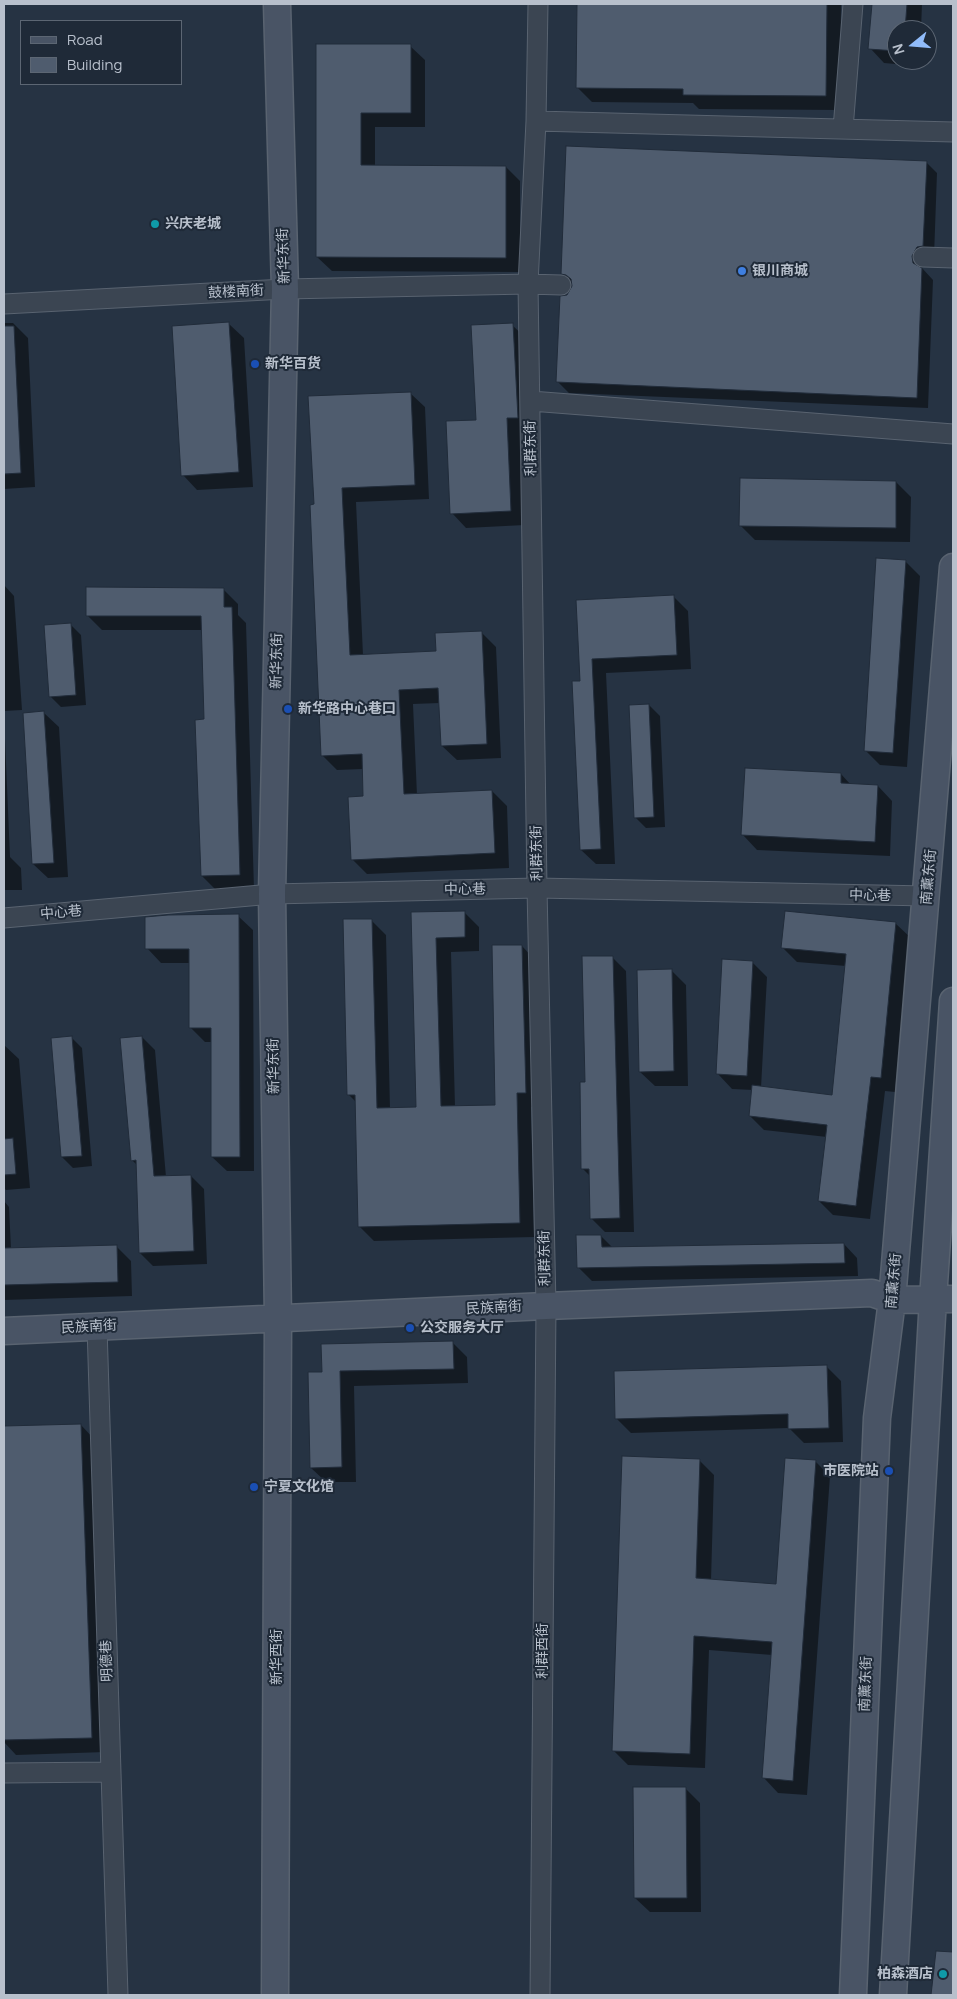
<!DOCTYPE html>
<meta charset="utf-8">
<style>
body{margin:0}
#map{position:relative;width:957px;height:1999px;overflow:hidden;background:#263343;font-family:Manrope,sans-serif}
canvas{display:block}
.frame{position:absolute;inset:0;border:5px solid #b8c0cc;pointer-events:none}
.legend{position:absolute;left:20px;top:20px;width:162px;height:65px;box-sizing:border-box;background:#1f2a38;border:1px solid #5c6673;margin:0;padding:6px 9px;list-style:none;font-size:15px;color:#b8c0cc}
.legend li{display:flex;align-items:center;gap:10px;height:25px}
.legend b{width:25px;border:1px solid #5c6673}
.north{position:absolute;left:887px;top:20px;width:50px;height:50px;box-sizing:border-box;background:#1f2a38;border:1px solid #5c6673;border-radius:50%;rotate:253deg;font-size:14px;font-weight:700;line-height:20px;text-align:center;color:#b8c0cc}
.north::after{content:'';display:block;margin:auto;width:18px;height:22px;background:#90bbf9;clip-path:polygon(50% 0,100% 100%,50% 72%,0 100%)}
</style>
<div id="map">
<canvas width="957" height="1999"></canvas>
<div class="frame"></div>
<ul class="legend">
<li><b style="height:6px;background:#495465"></b>Road</li>
<li><b style="height:14px;background:#4f5c6e"></b>Building</li>
</ul>
<div class="north">N</div>
</div>
<script>
const g = document.querySelector('canvas').getContext('2d');
g.lineJoin = 'round';
function fillPath(path, color) { g.fillStyle = color; g.fill(path, 'evenodd'); }
const toPath = rows => new Path2D(rows.map(r => 'M' + r).join(''));
function stroke(path, color, width, dash) { g.strokeStyle = color; g.lineWidth = width; g.lineCap = dash ? 'butt' : 'round'; g.setLineDash(dash || []); g.stroke(path); }
function write(font, color, halo, rows, align = 'center') {
  g.font = font + ' Manrope,"Noto Sans SC",sans-serif'; g.lineWidth = 4; g.setLineDash([]); g.textBaseline = 'middle'; g.strokeStyle = halo; g.fillStyle = color; for (const [text, x, y, turn = 0] of rows) {
    g.save(); g.translate(x, y); g.rotate((+turn || 0) * Math.PI / 180); g.textAlign = isNaN(turn) ? turn : align; if (halo) g.strokeText(text, 0, 0); g.fillText(text, 0, 0); g.restore();
  }
}
fillPath(toPath([
 [578,4,841,4,840,110,699,109,693,103,592,102,577,87],
 [873,4,922,4,921,30,897,30,897,60,918,60,918,66,884,63,870,48],
 [317,45,410,46,425,60,425,127,375,127,375,167,506,167,520,181,520,272,332,271,317,257],
 [926,162,937,173,934,257,928,258,922,268,933,280,928,408,569,393,558,382,568,296,573,284,562,273],
 [4,323,13,323,28,338,35,487,4,489],
 [229,324,244,338,253,487,197,490,183,475],
 [512,325,527,339,532,432,521,433,525,525,466,528,452,513,477,421],
 [410,393,425,407,429,499,356,502,363,655,437,652,481,632,496,647,501,758,457,760,442,746,440,703,413,704,417,795,492,791,507,806,509,868,367,874,352,859,365,797,363,769,337,770,322,755,315,506],
 [896,482,911,497,910,542,755,540,740,525],
 [905,561,920,576,907,767,880,765,865,750],
 [4,585,14,596,22,710,4,711],
 [223,589,238,604,238,615,246,623,254,889,216,890,202,876,206,721,203,630,102,630,87,615],
 [674,597,688,611,691,669,606,673,615,864,596,864,581,850,582,682,578,601],
 [70,624,81,635,86,705,61,707,50,696],
 [649,705,660,716,665,827,646,828,635,817],
 [44,713,59,727,68,877,48,878,33,864],
 [4,737,5,739,10,857,21,868,22,890,4,890],
 [841,774,851,785,878,786,892,801,890,856,757,850,743,835],
 [464,912,479,927,479,951,451,952,455,1107,497,1106,522,946,536,961,540,1107,531,1107,534,1237,374,1241,359,1226,356,1102,348,1094,371,920,386,935,390,1109,417,1108,412,913],
 [238,916,253,930,254,1171,227,1171,212,1157,212,1042,205,1042,191,1028,190,963,161,963,147,948],
 [895,923,910,937,895,1092,885,1091,870,1219,833,1215,819,1201,827,1137,764,1130,750,1116,753,1090,732,1089,718,1074,752,962,767,977,761,1088,834,1096,846,966,797,962,782,947],
 [612,957,626,971,634,1232,605,1232,591,1218,591,1177,583,1169,586,1083],
 [671,970,686,985,688,1086,655,1086,640,1072],
 [71,1037,82,1048,92,1166,73,1168,62,1157],
 [142,1037,155,1050,166,1177,191,1176,204,1189,207,1264,153,1266,140,1253,137,1165,132,1160],
 [4,1045,19,1059,30,1188,6,1190,4,1188],
 [4,1201,9,1207,11,1249,116,1246,131,1261,132,1296,4,1300],
 [601,1236,613,1248,844,1244,857,1258,858,1276,592,1281,578,1267],
 [452,1342,467,1357,468,1383,354,1386,356,1482,326,1482,311,1468,323,1373],
 [827,1367,841,1381,843,1442,804,1443,789,1428,631,1433,616,1418],
 [81,1425,95,1440,106,1752,16,1755,4,1742,4,1427],
 [700,1461,714,1475,711,1581,777,1586,815,1461,830,1476,807,1795,778,1793,764,1778,772,1655,709,1650,705,1768,628,1765,613,1750],
 [685,1788,700,1803,701,1912,650,1912,635,1898],
 [937,1952,953,1954,953,1995,933,1995]
]), '#0007');
const building = toPath([
 [577,4,827,4,826,96,683,95,683,89,576,88,577,4],
 [872,4,907,4,905,30,897,30,897,51,868,49,872,4],
 [316,44,411,44,411,113,361,113,361,165,506,166,506,258,316,257,316,44],
 [566,146,927,161,923,246,917,247,912,256,913,263,922,268,917,398,556,382,560,296,567,295,572,286,571,279,566,275,561,274,566,146],
 [229,322,239,472,181,476,172,326,229,322],
 [513,323,518,418,507,418,511,511,450,514,446,421,476,420,471,325,513,323],
 [4,326,14,326,21,473,4,474,4,326],
 [411,392,415,485,342,488,350,655,436,651,435,633,482,631,487,744,441,746,438,688,399,690,404,794,492,790,495,853,351,860,348,797,363,796,362,754,321,756,310,505,314,504,308,396,411,392],
 [740,478,896,481,896,528,739,526,740,478],
 [876,558,906,560,893,753,864,751,876,558],
 [86,587,224,588,224,607,232,607,240,875,201,876,195,720,204,719,201,616,86,616,86,587],
 [674,595,677,655,592,659,601,849,580,850,572,681,580,681,576,600,674,595],
 [71,623,76,695,49,697,44,625,71,623],
 [649,704,654,817,634,818,629,705,649,704],
 [44,711,54,863,32,864,23,713,44,711],
 [745,768,841,773,841,783,878,785,875,842,741,835,745,768],
 [465,911,465,937,436,938,441,1106,495,1105,492,945,522,945,526,1093,517,1093,520,1223,358,1227,355,1095,347,1095,343,919,372,919,377,1108,416,1107,411,912,465,911],
 [785,911,896,922,881,1078,871,1077,856,1206,818,1201,827,1125,749,1116,752,1085,832,1095,846,954,781,948,785,911],
 [239,914,240,1157,211,1157,211,1028,189,1028,189,949,145,949,145,917,168,915,239,914],
 [582,956,613,956,620,1218,590,1219,589,1169,581,1169,580,1082,585,1082,582,956],
 [722,959,753,961,747,1076,716,1074,722,959],
 [672,969,674,1071,639,1072,637,970,672,969],
 [72,1036,82,1156,61,1157,51,1038,72,1036],
 [142,1036,154,1176,191,1175,194,1251,139,1253,136,1160,131,1161,120,1038,142,1036],
 [13,1138,16,1174,4,1175,4,1139,13,1138],
 [576,1235,601,1235,602,1247,844,1243,845,1263,577,1268,576,1235],
 [117,1245,118,1282,4,1285,4,1248,117,1245],
 [453,1341,454,1369,340,1371,342,1467,310,1468,308,1372,322,1372,321,1344,453,1341],
 [827,1365,829,1428,788,1429,788,1414,615,1419,614,1371,827,1365],
 [81,1424,92,1738,4,1740,4,1426,81,1424],
 [622,1456,700,1459,696,1578,776,1584,785,1458,816,1460,793,1781,762,1778,772,1642,694,1636,690,1754,612,1751,622,1456],
 [633,1787,686,1787,687,1898,634,1898,633,1787],
 [936,1951,953,1952,953,1995,931,1995,936,1951]
]);
fillPath(building, '#4f5c6e');
stroke(building, '#212c3a', 1);
const street = toPath([
 [538,4,536,121,528,284,537,888,546,1306,540,1995],
 [536,121,953,132],
 [843,129,853,4],
 [923,257,953,258],
 [4,304,285,289,528,284,561,285],
 [531,401,953,434],
 [4,918,272,894,537,888,927,896],
 [97,1327,118,1995],
 [4,1773,111,1772]
]);
const secondary = toPath([
 [4,1331,546,1306,872,1293,892,1300,953,1299],
 [275,1995,278,1319,272,894,285,289,277,4],
 [853,1995,877,1418,892,1300,953,567],
 [893,1995,933,1299,953,1001]
]);
stroke(street, '#596370', 21);
stroke(secondary, '#596370', 29);
stroke(street, '#3b4552', 19);
stroke(secondary, '#495465', 26);
for (const [x, y, r, color] of [
 [155,224,5,"#0f9aa8"],
 [742,271,5,"#3f7fe0"],
 [255,364,5,"#1a4fb4"],
 [288,709,5,"#1a4fb4"],
 [410,1328,5,"#1a4fb4"],
 [889,1471,5,"#1a4fb4"],
 [254,1487,5,"#1a4fb4"],
 [943,1974,5,"#0f9aa8"]
]) { const dot = new Path2D(); dot.arc(x, y, r, 0, 2 * Math.PI); g.fillStyle = color; g.fill(dot); stroke(dot, '#1f2a38', 2); }
write('bold 14px', '#b8c0cc', '#1f2a38', [
 ["兴庆老城",165,224],
 ["银川商城",752,271],
 ["新华百货",265,364],
 ["新华路中心巷口",298,709],
 ["公交服务大厅",420,1328],
 ["市医院站",879,1471,"right"],
 ["宁夏文化馆",264,1487],
 ["柏森酒店",933,1974,"right"]
], 'left');
write('14px', '#b8c0cc', '#1f2a38', [
 ["新华东街",284,256,-92],
 ["鼓楼南街",236,292,-3],
 ["利群东街",531,448,-91],
 ["新华东街",277,661,-89],
 ["利群东街",537,853,-91],
 ["南薰东街",929,877,-85],
 ["中心巷",465,890,-1],
 ["中心巷",870,896,1],
 ["中心巷",61,913,-5],
 ["新华东街",274,1066,-91],
 ["利群东街",545,1258,-91],
 ["南薰东街",894,1281,-85],
 ["民族南街",494,1308,-3],
 ["民族南街",89,1327,-3],
 ["利群西街",543,1651,-90],
 ["新华西街",277,1657,-90],
 ["明德巷",107,1661,-92],
 ["南薰东街",866,1684,-88]
]);
</script>
